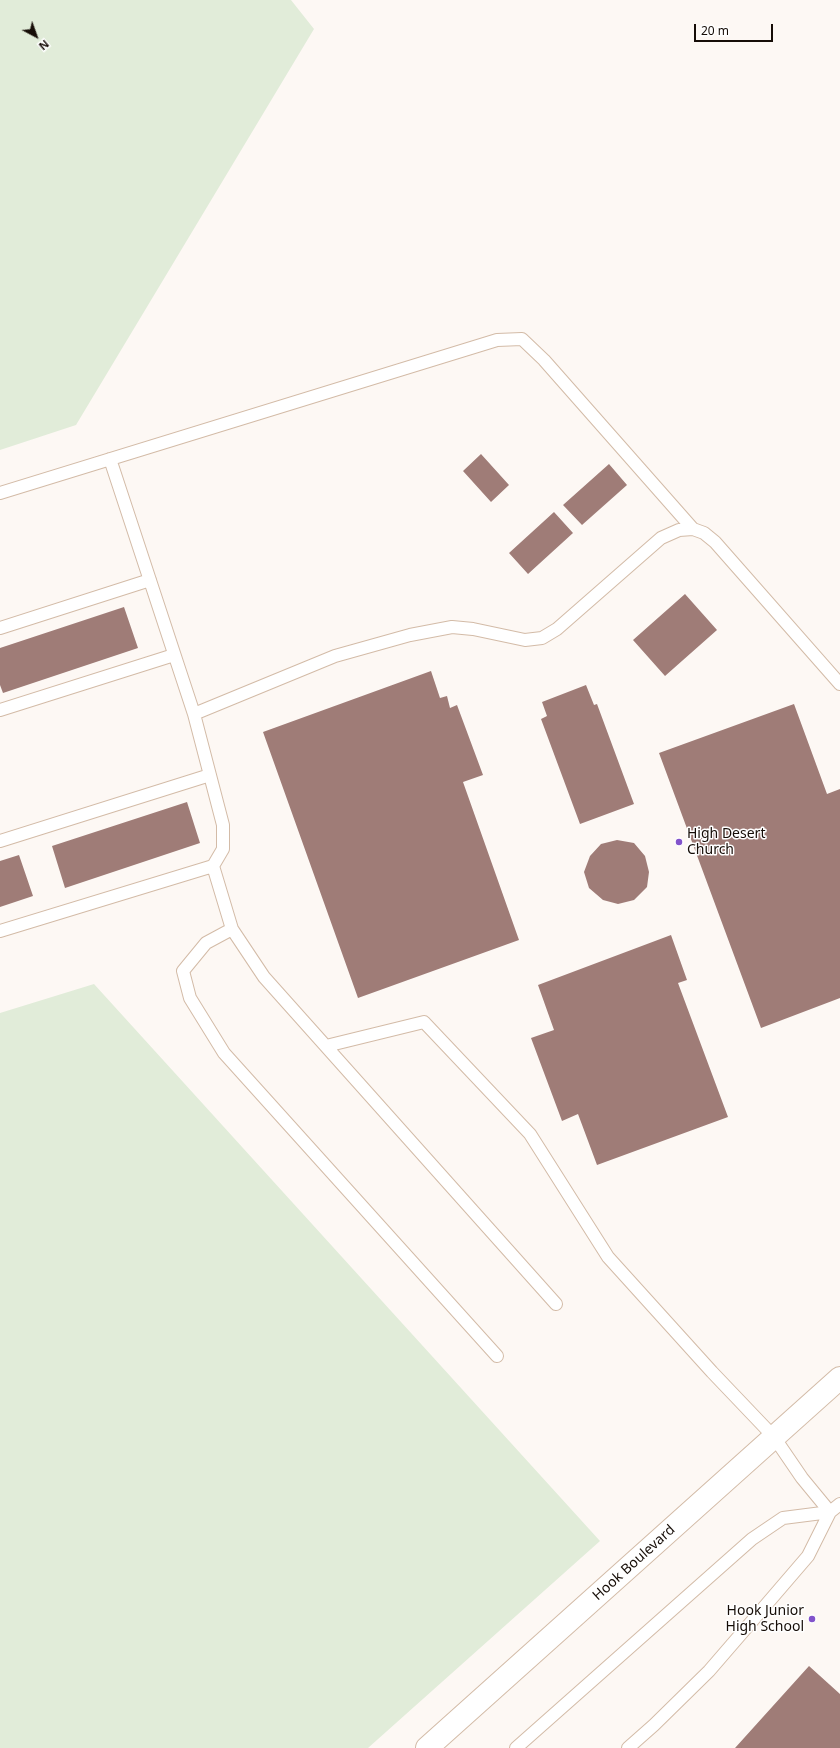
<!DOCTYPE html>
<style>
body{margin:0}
#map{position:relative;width:840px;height:1748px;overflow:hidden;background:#fdf8f4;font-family:"Noto Sans",sans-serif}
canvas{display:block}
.north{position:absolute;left:16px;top:16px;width:40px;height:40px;-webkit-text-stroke:3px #fff;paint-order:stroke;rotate:139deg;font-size:11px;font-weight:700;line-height:16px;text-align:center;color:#160d07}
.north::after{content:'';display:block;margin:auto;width:14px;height:18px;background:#160d07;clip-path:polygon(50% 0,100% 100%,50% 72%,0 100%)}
.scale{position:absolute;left:694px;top:24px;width:79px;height:18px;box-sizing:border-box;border:2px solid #160d07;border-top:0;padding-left:5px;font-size:12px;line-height:14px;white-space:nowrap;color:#160d07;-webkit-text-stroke:3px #fff;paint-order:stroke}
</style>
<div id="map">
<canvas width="840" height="1748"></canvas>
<div class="north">N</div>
<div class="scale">20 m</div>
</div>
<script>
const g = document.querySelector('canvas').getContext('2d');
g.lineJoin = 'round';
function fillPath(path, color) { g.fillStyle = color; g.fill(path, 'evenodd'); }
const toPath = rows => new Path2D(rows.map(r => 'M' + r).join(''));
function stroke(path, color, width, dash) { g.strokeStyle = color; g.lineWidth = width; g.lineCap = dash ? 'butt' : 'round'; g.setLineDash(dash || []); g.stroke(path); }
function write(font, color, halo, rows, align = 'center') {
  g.font = font + ' "Noto Sans",sans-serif'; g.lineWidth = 3; g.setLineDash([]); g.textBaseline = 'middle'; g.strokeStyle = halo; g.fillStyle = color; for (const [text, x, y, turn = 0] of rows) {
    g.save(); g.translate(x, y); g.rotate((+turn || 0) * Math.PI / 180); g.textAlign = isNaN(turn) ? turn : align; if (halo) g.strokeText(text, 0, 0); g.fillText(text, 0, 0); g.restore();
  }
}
fillPath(toPath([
 [0,0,291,0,314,29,76,425,0,450],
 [94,984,600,1541,368,1748,0,1748,0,1013]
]), '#e1ecd9');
fillPath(toPath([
 [481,454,509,485,491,502,463,471],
 [609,464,627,485,582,525,563,505],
 [554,512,573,533,528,574,509,553],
 [685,594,717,630,665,676,633,640],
 [124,607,138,648,3,693,0,685,0,648],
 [431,671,440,698,447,696,450,708,457,705,483,775,463,782,519,940,358,998,263,732],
 [586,685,594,705,597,704,634,804,580,824,541,719,547,716,542,702],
 [794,704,827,794,840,789,840,998,761,1028,659,753],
 [187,802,200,843,65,888,52,846],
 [617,840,634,843,645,856,649,872,647,887,634,900,618,904,603,900,589,888,584,872,590,856,601,844],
 [19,855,33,896,0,907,0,861],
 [671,935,687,980,678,983,728,1117,597,1165,578,1114,562,1121,531,1038,554,1030,538,985],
 [809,1666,840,1694,840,1748,735,1748]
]), '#9f7c77');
const lane = toPath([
 [110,459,194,714,223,825,223,849,213,866],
 [0,493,497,340,522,339,544,360,693,529],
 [0,628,150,580],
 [0,710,174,655],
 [194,714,335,656,410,635,452,627,473,629,525,640,542,638,557,629,661,538,679,530,693,529,704,533,715,542,840,684],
 [0,841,210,775],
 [232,929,264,977,556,1304],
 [0,931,213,866,232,929,206,943,183,971,190,998,224,1053,497,1356],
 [326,1046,424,1022,530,1134,608,1257,712,1372,774,1437,802,1478,830,1512],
 [516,1748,752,1539,783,1518,830,1512],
 [628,1748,654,1725,709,1671,747,1627,808,1556,830,1512,840,1504]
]);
const secondary = toPath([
 [427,1748,840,1378]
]);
stroke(lane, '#d3bba7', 14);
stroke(secondary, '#d3bba7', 24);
stroke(lane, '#fff', 12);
stroke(secondary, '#fff', 22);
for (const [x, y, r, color] of [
 [679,842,4,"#8253cb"],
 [812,1619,4,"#8253cb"]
]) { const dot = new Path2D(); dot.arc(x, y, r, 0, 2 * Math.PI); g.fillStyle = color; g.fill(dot); stroke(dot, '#fff', 1.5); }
write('14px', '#160d07', '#fff', [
 ["High Desert",687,834],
 ["Church",687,850],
 ["Hook Junior",804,1611,"right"],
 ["High School",804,1627,"right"]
], 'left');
write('14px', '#160d07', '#fff', [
 ["Hook Boulevard",634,1563,-42]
]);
</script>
